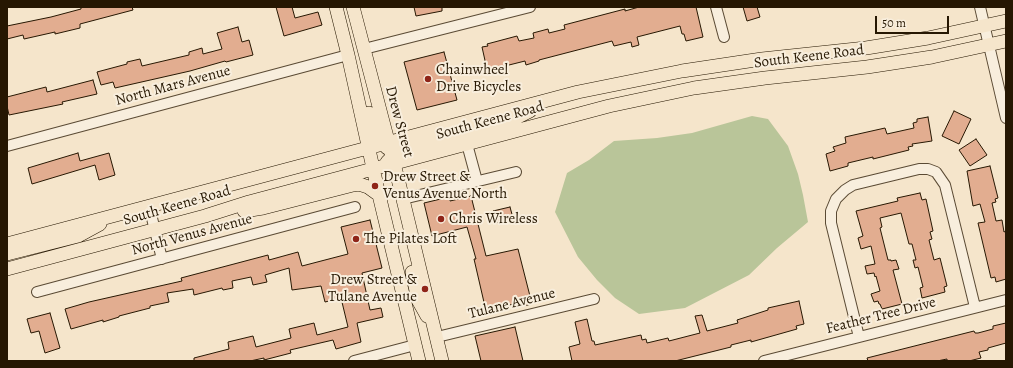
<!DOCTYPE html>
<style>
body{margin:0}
#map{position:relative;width:1013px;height:368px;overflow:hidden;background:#f5e5cb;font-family:Alegreya,serif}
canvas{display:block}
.frame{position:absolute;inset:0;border:8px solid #261702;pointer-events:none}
.scale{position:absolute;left:875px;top:16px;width:74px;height:18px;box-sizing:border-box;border:2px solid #261702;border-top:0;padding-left:5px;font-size:12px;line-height:14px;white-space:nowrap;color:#261702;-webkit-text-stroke:3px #f8eedd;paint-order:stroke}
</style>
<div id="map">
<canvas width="1013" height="368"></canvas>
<div class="frame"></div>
<div class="scale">50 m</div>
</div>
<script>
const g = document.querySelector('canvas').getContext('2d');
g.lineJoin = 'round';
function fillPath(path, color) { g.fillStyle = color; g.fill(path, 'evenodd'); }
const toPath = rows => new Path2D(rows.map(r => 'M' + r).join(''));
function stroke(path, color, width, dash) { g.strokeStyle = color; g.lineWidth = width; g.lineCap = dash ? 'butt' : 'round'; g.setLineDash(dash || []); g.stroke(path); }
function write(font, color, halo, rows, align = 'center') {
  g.font = font + ' Alegreya,serif'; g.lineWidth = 4; g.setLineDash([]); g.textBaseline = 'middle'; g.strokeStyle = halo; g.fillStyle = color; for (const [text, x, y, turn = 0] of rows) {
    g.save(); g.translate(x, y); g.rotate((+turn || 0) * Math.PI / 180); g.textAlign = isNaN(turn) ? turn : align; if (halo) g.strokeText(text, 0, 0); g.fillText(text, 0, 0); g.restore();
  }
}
fillPath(toPath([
 [752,116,768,119,788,146,798,174,803,195,808,222,777,248,749,275,685,308,639,314,615,298,597,280,578,257,555,212,567,173,589,160,614,141,657,138,692,133]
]), '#b9c599');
const building = toPath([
 [81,7,132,7,133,10,80,24,80,28,55,34,55,32,24,39,23,35,7,39,7,26,51,17,81,9,81,7],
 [276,7,292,7,295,18,318,12,322,25,284,36,276,7],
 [414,7,442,7,442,11,416,16,414,7],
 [639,7,696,7,703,37,686,41,684,34,682,34,680,26,637,37,639,45,632,47,631,42,614,46,612,41,539,60,539,61,526,65,525,61,489,70,486,65,482,47,488,46,487,44,517,36,519,41,534,38,533,33,548,29,549,33,565,29,564,25,625,9,625,11,639,7],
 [743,7,757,7,760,17,747,21,743,7],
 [238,27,242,42,249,40,253,55,226,62,225,61,190,71,115,88,113,82,101,85,97,72,127,64,127,62,140,59,142,66,189,55,189,52,202,48,203,54,222,49,217,33,238,27],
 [444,52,457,100,417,110,404,62,444,52],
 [93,80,97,94,62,102,63,104,9,115,7,106,7,97,46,87,47,92,93,80],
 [954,111,971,119,959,144,942,136,954,111],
 [928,117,932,141,912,144,913,146,908,147,909,150,873,159,873,157,848,163,848,166,830,171,826,154,835,151,833,147,846,143,845,137,885,128,887,134,914,128,913,123,917,122,917,119,928,117],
 [976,139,987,155,970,166,959,150,976,139],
 [78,153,80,161,109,153,115,175,99,180,95,165,32,184,28,168,78,153],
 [990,166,998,198,995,199,996,202,992,203,996,221,1002,220,1004,232,1006,231,1006,279,996,282,995,277,991,278,978,223,985,222,980,204,973,206,967,171,990,166],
 [920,193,922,200,926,199,933,231,930,232,932,239,929,240,934,260,940,258,947,286,944,287,945,292,922,298,920,288,923,287,918,267,915,268,913,260,916,260,912,244,909,244,901,213,880,218,882,227,880,228,888,260,891,260,891,261,896,260,899,269,893,270,902,304,882,309,880,304,879,304,878,301,874,302,871,294,880,291,876,276,875,277,874,273,867,274,865,266,875,264,871,246,861,249,858,238,863,236,856,211,898,201,897,198,920,193],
 [471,196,486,256,518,249,532,304,523,306,521,302,486,311,474,259,476,259,467,227,432,236,424,203,449,197,450,201,471,196],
 [510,207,513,218,496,223,493,211,510,207],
 [370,220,382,268,362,273,370,310,381,308,383,317,357,323,361,342,336,349,333,340,290,350,291,353,264,360,264,358,250,361,194,361,194,358,229,349,228,342,253,336,256,347,291,338,289,329,314,323,317,335,348,327,341,298,325,302,321,286,292,290,289,268,265,275,267,282,253,285,251,277,232,281,233,288,223,290,222,288,194,295,193,289,167,293,169,302,150,306,150,308,119,316,119,317,103,322,103,320,71,329,65,309,89,302,182,281,181,278,268,255,269,260,298,252,302,266,348,254,341,227,370,220],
 [799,301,804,324,796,326,797,329,751,342,751,340,731,345,731,347,675,361,572,361,569,347,580,344,575,322,587,319,592,341,594,341,595,345,641,335,642,340,646,339,647,343,668,338,669,341,700,333,695,316,702,315,707,331,738,323,737,320,768,310,768,308,799,301],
 [50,313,60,348,45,353,39,331,31,333,27,319,50,313],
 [1006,323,1006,343,988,348,988,350,979,352,981,358,969,361,947,361,947,359,937,361,868,361,867,358,974,331,975,333,978,333,993,329,993,326,1006,323],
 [515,327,523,361,481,361,475,336,515,327]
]);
fillPath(building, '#e2ad90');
stroke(building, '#261702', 1);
const minor = toPath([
 [716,7,724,37],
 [980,7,1006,118],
 [364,49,530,7],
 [467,144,477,181],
 [7,146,348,55],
 [403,199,516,172],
 [149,206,162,259],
 [37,292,355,207],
 [437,337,594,299],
 [859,337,831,223,831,211,836,199,845,190,853,185,919,169,928,169,936,172,945,185,975,307],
 [354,361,415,345],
 [764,361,1006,300]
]);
const major = toPath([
 [336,7,348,55,379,195,419,361],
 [353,7,399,183,442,361],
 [369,113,372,125,379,139,387,148],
 [387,162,397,152,410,147,510,121,530,111],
 [244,211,263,208,353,185,359,184,368,187,379,195],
 [7,244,578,92,682,71,762,59,866,48,928,38,1006,21],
 [7,254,78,236,100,224],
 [7,269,205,216,249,202,609,106,694,88,765,78,867,67,932,57,1006,41],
 [412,272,418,300,427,316]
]);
stroke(minor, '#5a4a34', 12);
stroke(major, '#261702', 14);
stroke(minor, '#f8eedd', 10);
stroke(major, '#f5e5cb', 13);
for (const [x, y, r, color] of [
 [428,79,4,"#8f2418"],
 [375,186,4,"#8f2418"],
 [441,219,4,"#8f2418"],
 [356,239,4,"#8f2418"],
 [425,289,4,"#8f2418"]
]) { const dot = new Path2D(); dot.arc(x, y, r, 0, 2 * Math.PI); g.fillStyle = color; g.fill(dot); stroke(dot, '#f8eedd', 1.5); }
write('15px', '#261702', '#f8eedd', [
 ["South Keene Road",809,57,-7],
 ["North Mars Avenue",173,86,-15],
 ["South Keene Road",490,121,-15],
 ["Drew Street",399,122,75],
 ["South Keene Road",177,206,-16],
 ["North Venus Avenue",192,235,-15],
 ["Tulane Avenue",512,304,-14],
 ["Feather Tree Drive",881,316,-14]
]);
write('15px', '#261702', '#f8eedd', [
 ["Chainwheel",436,70],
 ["Drive Bicycles",436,87],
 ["Drew Street &",383,177],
 ["Venus Avenue North",383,194],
 ["Chris Wireless",449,219],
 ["The Pilates Loft",364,239],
 ["Drew Street &",417,280,"right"],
 ["Tulane Avenue",417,297,"right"]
], 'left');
</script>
